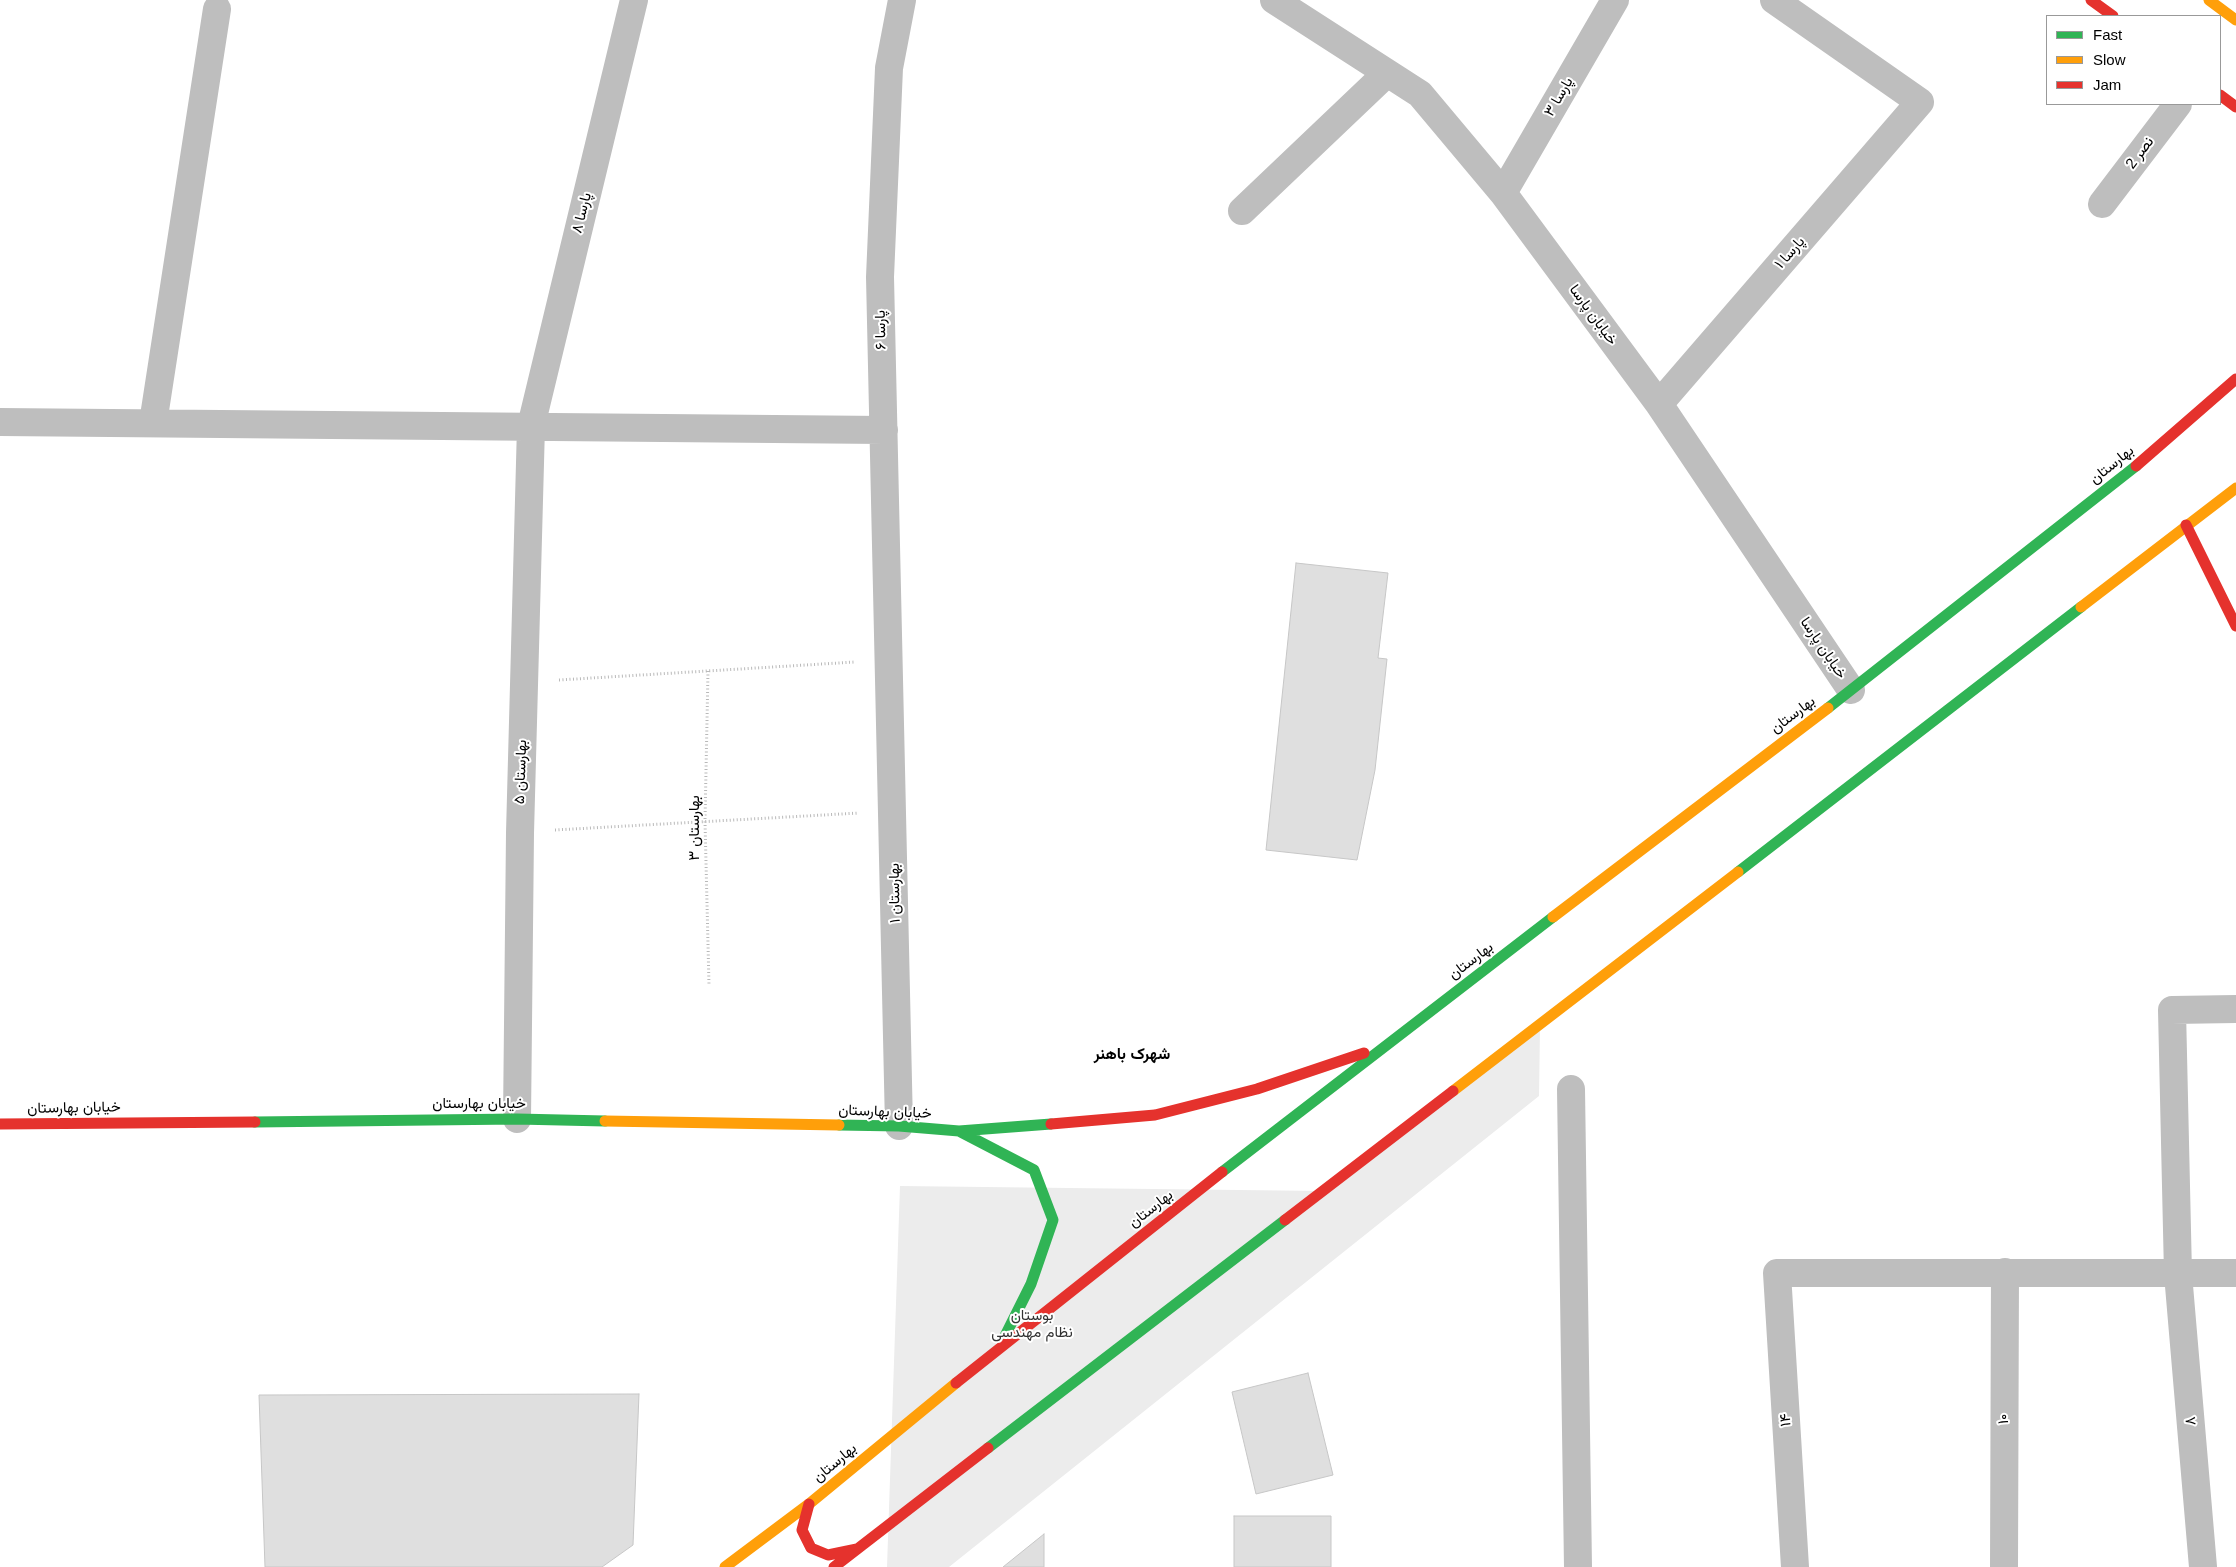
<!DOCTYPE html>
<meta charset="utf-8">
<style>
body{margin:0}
#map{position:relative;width:2236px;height:1567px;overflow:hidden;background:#fff;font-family:Helvetica,sans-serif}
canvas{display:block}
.legend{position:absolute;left:2046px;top:15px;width:175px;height:90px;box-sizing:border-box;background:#fff;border:1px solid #999;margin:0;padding:6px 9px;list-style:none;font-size:15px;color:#000}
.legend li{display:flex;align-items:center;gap:10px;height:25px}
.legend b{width:25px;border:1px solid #999}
</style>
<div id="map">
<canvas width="2236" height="1567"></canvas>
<ul class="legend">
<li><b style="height:6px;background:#30b455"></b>Fast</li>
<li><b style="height:6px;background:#ff9f0a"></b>Slow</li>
<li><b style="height:6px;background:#e5322d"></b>Jam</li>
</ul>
</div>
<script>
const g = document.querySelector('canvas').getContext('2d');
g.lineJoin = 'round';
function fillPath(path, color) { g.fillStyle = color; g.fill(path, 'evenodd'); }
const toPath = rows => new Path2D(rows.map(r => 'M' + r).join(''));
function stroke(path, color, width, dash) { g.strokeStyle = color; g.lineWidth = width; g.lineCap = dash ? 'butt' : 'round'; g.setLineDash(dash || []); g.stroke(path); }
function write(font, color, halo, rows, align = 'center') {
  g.font = font + ' Helvetica,Vazirmatn,sans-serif'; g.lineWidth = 4; g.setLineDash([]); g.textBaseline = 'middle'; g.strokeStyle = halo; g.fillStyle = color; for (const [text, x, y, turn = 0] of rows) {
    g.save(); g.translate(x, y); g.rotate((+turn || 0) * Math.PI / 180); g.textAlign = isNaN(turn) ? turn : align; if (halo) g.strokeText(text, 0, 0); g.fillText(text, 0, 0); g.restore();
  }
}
fillPath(toPath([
 [1540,1028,1539,1096,949,1567,887,1567,900,1186,1323,1191]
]), '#ececec');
const building = toPath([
 [1296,563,1388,573,1378,658,1387,659,1375,770,1357,860,1266,850,1296,563],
 [1308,1373,1333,1475,1256,1494,1232,1392,1308,1373],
 [639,1394,633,1545,602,1567,265,1567,259,1395,639,1394],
 [1234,1516,1331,1516,1331,1567,1234,1567,1234,1516],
 [1044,1534,1044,1567,1003,1567,1044,1534]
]);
fillPath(building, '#dfdfdf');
stroke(building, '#c7c7c7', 1);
stroke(toPath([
 [708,671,705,821,709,985],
 [559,680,855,662],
 [555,830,859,813]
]), '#b9b9b9', 3, [1, 2.5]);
stroke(toPath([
 [1274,0,1420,94,1503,193,1659,404,1851,690],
 [1503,193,1615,0],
 [2102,204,2178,104],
 [1242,211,1387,73],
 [1659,404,1920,102,1774,0],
 [0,422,884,430],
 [153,423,217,9],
 [1571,1089,1578,1567],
 [517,1119,520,833,531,426,634,0],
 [899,1126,880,277,889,68,902,0],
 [1795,1567,1777,1273,2236,1273],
 [2004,1567,2005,1272],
 [2203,1567,2178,1274,2172,1010,2236,1009]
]), '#bebebe', 28);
stroke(toPath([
 [1828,708,2136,466],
 [1738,872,2081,607],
 [255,1122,517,1119,605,1121],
 [839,1125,899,1126,959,1131,1051,1124],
 [959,1131,1034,1170,1053,1220,1031,1284,1003,1340],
 [1222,1172,1553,917],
 [988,1448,1285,1220]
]), '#30b455', 11);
stroke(toPath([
 [2209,0,2236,20],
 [2081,607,2236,488],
 [1553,917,1828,708],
 [1453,1091,1738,872],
 [605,1121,839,1125],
 [725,1567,809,1504,956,1383]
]), '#ff9f0a', 11);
stroke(toPath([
 [2091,0,2113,16],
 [2220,95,2236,107],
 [2136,466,2236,379],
 [2186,525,2236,626],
 [0,1124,255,1122],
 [1051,1124,1155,1115,1257,1089,1364,1053],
 [1285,1220,1453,1091],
 [956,1383,1222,1172],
 [809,1504,802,1530,811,1548,828,1555,857,1549],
 [834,1567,988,1448]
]), '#e5322d', 11);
write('15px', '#000', '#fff', [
 ["پارسا ۳",1559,97,-60],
 ["نصر 2",2140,153,-53],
 ["۸ پارسا",582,213,-76],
 ["پارسا ۱",1790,253,-49],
 ["خیابان پارسا",1593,315,54],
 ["پارسا ۶",881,330,-91],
 ["بهارستان",2112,465,-39],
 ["خیابان پارسا",1823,648,56],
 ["بهارستان",1793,715,-37],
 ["بهارستان ۵",521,772,-88],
 ["بهارستان ۳",695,828,-90],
 ["بهارستان ۱",895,893,-91],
 ["بهارستان",1471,961,-37],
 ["خیابان بهارستان",479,1104],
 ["خیابان بهارستان",74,1108,-1],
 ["خیابان بهارستان",885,1112,2],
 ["بهارستان",1151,1209,-38],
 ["۱۰",2004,1419,-90],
 ["۱۴",1786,1420,-94],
 ["۸",2191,1421,-95],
 ["بهارستان",835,1463,-40]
]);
write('15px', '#333', '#fff', [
 ["بوستان",1032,1316],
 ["نظام مهندسی",1032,1333]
]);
write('bold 16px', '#000', '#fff', [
 ["شهرک باهنر",1132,1055]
]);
</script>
